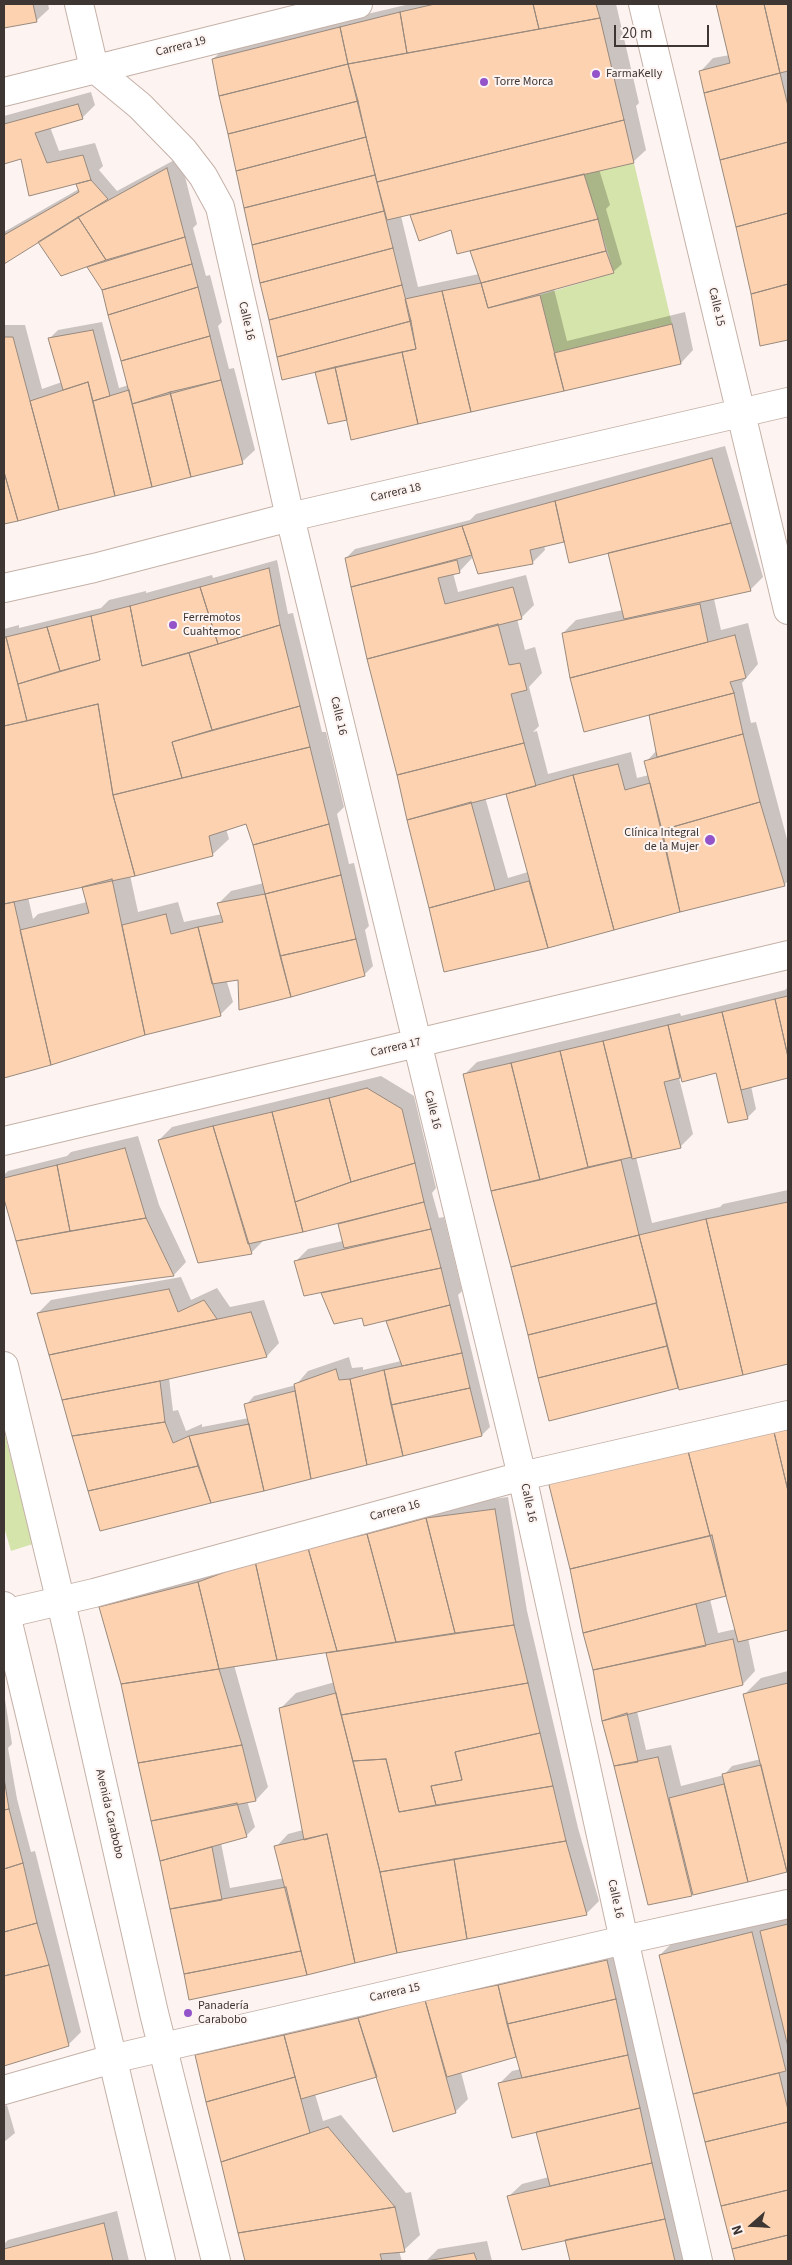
<!DOCTYPE html>
<meta charset="utf-8">
<style>
body{margin:0}
#map{position:relative;width:792px;height:2265px;overflow:hidden;background:#fdf4f1;font-family:"Source Sans 3",sans-serif}
canvas{display:block}
.frame{position:absolute;inset:0;border:5px solid #3e3632;pointer-events:none}
.north{position:absolute;left:727px;top:2200px;width:50px;height:50px;-webkit-text-stroke:4px #fdf4f1;paint-order:stroke;rotate:251deg;font-size:14px;font-weight:700;line-height:20px;text-align:center;color:#3e3632}
.north::after{content:'';display:block;margin:auto;width:18px;height:22px;background:#3e3632;clip-path:polygon(50% 0,100% 100%,50% 72%,0 100%)}
.scale{position:absolute;left:614px;top:25px;width:95px;height:22px;box-sizing:border-box;border:2px solid #3e3632;border-top:0;padding-left:6px;font-size:15px;line-height:18px;white-space:nowrap;color:#3e3632;-webkit-text-stroke:4px #fdf4f1;paint-order:stroke}
</style>
<div id="map">
<canvas width="792" height="2265"></canvas>
<div class="frame"></div>
<div class="north">N</div>
<div class="scale">20 m</div>
</div>
<script>
const g = document.querySelector('canvas').getContext('2d');
g.lineJoin = 'round';
function fillPath(path, color) { g.fillStyle = color; g.fill(path, 'evenodd'); }
const toPath = rows => new Path2D(rows.map(r => 'M' + r).join(''));
function stroke(path, color, width, dash) { g.strokeStyle = color; g.lineWidth = width; g.lineCap = dash ? 'butt' : 'round'; g.setLineDash(dash || []); g.stroke(path); }
function write(font, color, halo, rows, align = 'center') {
  g.font = font + ' "Source Sans 3",sans-serif'; g.lineWidth = 4; g.setLineDash([]); g.textBaseline = 'middle'; g.strokeStyle = halo; g.fillStyle = color; for (const [text, x, y, turn = 0] of rows) {
    g.save(); g.translate(x, y); g.rotate((+turn || 0) * Math.PI / 180); g.textAlign = isNaN(turn) ? turn : align; if (halo) g.strokeText(text, 0, 0); g.fillText(text, 0, 0); g.restore();
  }
}
fillPath(toPath([
 [634,163,672,324,554,353,540,295,614,273,584,174],
 [4,1431,33,1544,11,1551,4,1527]
]), '#d5e4ab');
fillPath(toPath([
 [4,4,48,4,49,9,36,21,4,27],
 [410,4,616,4,639,103,636,106,646,150,633,162,599,169,610,205,606,209,622,264,613,272,554,289,567,341,685,312,693,350,681,363,348,417,316,371,213,59,226,47],
 [411,214,420,240,452,229,470,249,479,274,418,287,401,216],
 [718,4,788,4,788,338,761,344,752,294,701,71,713,58,730,55],
 [91,92,95,105,83,117,50,127,59,151,95,143,103,166,99,170,117,191,180,157,197,224,193,228,206,276,210,275,222,322,218,326,229,369,234,368,255,450,242,462,4,523,4,325,25,325,42,389,62,382,50,338,58,330,102,322,119,388,129,385,103,289,88,265,39,240,4,262,4,232,79,189,77,184,80,181,22,158,4,162,4,116],
 [725,446,763,577,750,590,714,599,721,630,748,623,758,664,742,683,751,723,756,722,788,843,788,881,784,885,680,911,548,947,445,970,369,659,346,558,355,549,470,520,476,514],
 [565,540,609,552,623,610,576,620,563,633,572,678,650,713,657,750,646,762,649,775,637,778,631,752,548,774,537,731,533,732,539,726,529,687,542,673,535,647,525,650,517,619,521,618,534,605,526,575,458,592,453,573,459,572,473,557,532,563,545,550,544,545],
 [506,792,528,872,508,878,485,797],
 [277,560,288,614,293,613,322,732,326,732,344,807,337,814,349,864,354,863,369,926,365,930,373,966,364,975,239,978,227,982,233,1002,220,1015,145,1034,4,1076,4,629,19,625,19,628,101,608,109,600,146,591,146,593,212,575,213,578],
 [247,823,264,883,231,891,219,903,222,914,184,922,178,902,138,912,130,875,212,855,229,839,226,829],
 [83,886,87,902,38,914,33,919,28,897],
 [788,987,788,1077,751,1086,756,1109,747,1118,717,1072,681,1075,679,1078,693,1134,680,1147,636,1157,652,1223,720,1207,723,1204,788,1190,788,1363,680,1389,679,1387,550,1419,464,1075,477,1062,680,1013,681,1016,785,990],
 [381,1076,414,1096,436,1188,432,1193,439,1218,444,1217,462,1291,458,1295,490,1427,482,1435,101,1530,38,1313,51,1300,181,1277,191,1300,217,1288,230,1307,264,1300,279,1343,267,1356,169,1378,173,1411,178,1410,186,1431,202,1424,202,1427,249,1418,246,1405,254,1396,296,1385,308,1371,349,1357,352,1368,363,1367,363,1370,401,1361,387,1322,390,1319,363,1316,335,1323,322,1291,295,1262,308,1249,343,1241,339,1224,343,1220,264,1240,251,1253,159,1140,172,1127],
 [138,1136,159,1205,186,1262,174,1275,32,1293,4,1194,4,1175,8,1171,67,1156,71,1152],
 [788,1417,788,1628,748,1638,755,1671,743,1684,637,1711,646,1750,671,1745,681,1786,724,1775,732,1766,761,1759,745,1694,761,1678,788,1671,788,1871,693,1892,691,1895,594,1670,550,1481],
 [727,1594,736,1629,718,1633,710,1599],
 [508,1497,527,1611,578,1828,599,1901,586,1914,185,1974,122,1684,100,1607,113,1595,440,1506],
 [327,1651,335,1682,296,1693,280,1709,303,1830,288,1834,276,1847,285,1878,230,1888,221,1843,246,1836,255,1827,247,1801,256,1800,268,1787,234,1665],
 [4,1693,12,1744,8,1748,17,1799,31,1852,35,1851,81,2032,68,2045,4,2065],
 [788,1915,788,2261,736,2261,660,1955,676,1939,768,1917,769,1923,774,1918],
 [619,1948,690,2261,571,2261,566,2238,509,2196,522,2184,549,2177,537,2131,499,2084,512,2071,521,2069,517,2055,461,2072,468,2099,455,2112,378,2075,315,2094,323,2121,341,2115,406,2193,411,2192,420,2235,404,2250,399,2251,402,2261,246,2261,196,2055,205,2046],
 [7,2105,15,2133,4,2142,4,2106],
 [117,2211,129,2261,4,2261,4,2244,8,2240],
 [487,2241,492,2261,426,2261,438,2249]
]), '#0003');
const building = toPath([
 [4,4,33,4,37,22,4,28,4,4],
 [435,4,533,4,539,29,407,53,400,12,435,4],
 [533,4,596,4,600,18,539,29,533,4],
 [716,4,764,4,780,73,704,93,699,71,730,63,716,4],
 [764,4,788,4,788,71,780,73,764,4],
 [400,12,407,53,348,64,340,27,400,12],
 [600,18,624,120,377,182,348,64,600,18],
 [340,27,348,64,219,96,212,59,340,27],
 [348,64,358,101,228,134,219,96,348,64],
 [780,73,788,106,788,142,720,160,704,93,780,73],
 [358,101,366,137,236,171,228,134,358,101],
 [78,104,83,119,35,133,47,163,83,155,91,180,29,196,21,159,4,164,4,124,78,104],
 [624,120,634,163,387,220,377,182,624,120],
 [366,137,375,175,244,208,236,171,366,137],
 [788,142,788,213,736,227,720,160,788,142],
 [167,168,185,237,106,260,78,217,167,168],
 [584,174,598,219,457,254,451,230,419,241,410,215,584,174],
 [375,175,384,211,252,245,244,208,375,175],
 [91,180,108,199,4,264,4,235,79,192,76,184,91,180],
 [384,211,393,248,260,283,252,245,384,211],
 [788,213,788,284,751,294,736,227,788,213],
 [78,217,106,260,61,276,38,242,78,217],
 [598,219,606,251,481,283,470,251,598,219],
 [185,237,192,264,102,290,87,267,185,237],
 [393,248,402,285,269,320,260,283,393,248],
 [606,251,614,273,488,308,481,283,606,251],
 [192,264,198,287,108,315,102,290,192,264],
 [481,283,488,308,540,295,564,391,471,412,442,291,481,283],
 [788,284,788,340,760,346,751,294,788,284],
 [402,285,411,321,277,357,269,320,402,285],
 [198,287,210,336,121,361,108,315,198,287],
 [442,291,471,412,418,424,402,352,416,349,405,299,442,291],
 [411,321,416,349,282,380,277,357,411,321],
 [672,324,681,364,564,391,554,353,672,324],
 [93,330,110,396,93,401,88,382,63,390,48,338,93,330],
 [210,336,221,380,132,404,121,361,210,336],
 [4,337,13,337,59,510,18,521,4,472,4,337],
 [402,352,418,424,351,440,335,367,402,352],
 [335,367,347,420,328,424,315,372,335,367],
 [221,380,243,464,191,477,170,392,221,380],
 [88,382,115,496,59,510,30,401,88,382],
 [129,390,152,487,115,496,93,401,129,390],
 [170,392,191,477,152,487,132,404,170,392],
 [712,458,731,523,569,563,555,501,712,458],
 [4,472,18,521,4,524,4,472],
 [555,501,564,542,530,550,533,564,478,574,462,526,555,501],
 [731,523,751,591,624,619,608,553,731,523],
 [462,526,472,555,351,587,345,558,462,526],
 [457,560,460,573,438,578,445,604,513,587,522,619,367,659,351,587,457,560],
 [269,568,280,625,218,644,200,587,269,568],
 [200,587,218,644,142,666,130,606,200,587],
 [700,604,708,642,570,678,562,633,700,604],
 [130,606,142,666,189,653,212,730,172,742,182,778,113,795,98,704,27,721,18,684,100,660,91,616,130,606],
 [91,616,100,660,60,671,47,627,91,616],
 [498,624,509,665,520,663,527,690,511,694,524,743,397,775,367,659,498,624],
 [280,625,300,706,212,730,189,653,280,625],
 [47,627,60,671,18,684,6,637,47,627],
 [735,635,746,678,730,682,734,693,584,732,570,678,735,635],
 [4,637,6,637,27,721,4,726,4,637],
 [734,693,743,734,657,757,649,715,734,693],
 [98,704,113,795,135,876,4,904,4,726,98,704],
 [300,706,310,747,182,778,172,742,300,706],
 [743,734,760,802,662,830,644,761,743,734],
 [524,743,536,786,407,820,397,775,524,743],
 [310,747,329,824,253,845,246,824,209,836,213,856,135,876,113,795,310,747],
 [618,764,625,790,650,783,680,912,614,930,573,775,618,764],
 [573,775,614,930,548,948,506,794,573,775],
 [471,802,495,890,429,908,407,820,471,802],
 [760,802,785,886,680,912,662,830,760,802],
 [329,824,341,875,265,894,253,845,329,824],
 [341,875,356,939,280,956,265,894,341,875],
 [112,879,145,1035,51,1065,20,930,89,913,82,887,112,879],
 [529,881,548,948,444,972,429,908,529,881],
 [265,894,291,997,239,1010,238,980,212,984,198,927,223,922,217,903,265,894],
 [14,902,51,1065,4,1078,4,904,14,902],
 [166,914,171,934,198,927,221,1016,145,1035,122,925,166,914],
 [356,939,365,976,291,997,280,956,356,939],
 [788,996,788,1057,775,999,788,996],
 [775,999,788,1057,788,1078,741,1090,722,1012,775,999],
 [722,1012,748,1119,728,1123,716,1073,682,1082,668,1025,722,1012],
 [668,1025,680,1078,664,1082,681,1148,632,1159,603,1041,668,1025],
 [603,1041,632,1157,588,1167,560,1051,603,1041],
 [560,1051,588,1167,540,1180,511,1063,560,1051],
 [511,1063,540,1180,491,1191,463,1074,511,1063],
 [367,1088,402,1109,415,1163,351,1182,329,1098,367,1088],
 [329,1098,351,1182,295,1202,272,1112,329,1098],
 [272,1112,303,1232,248,1244,213,1126,272,1112],
 [213,1126,252,1254,198,1263,158,1140,213,1126],
 [125,1148,146,1218,70,1231,57,1165,125,1148],
 [621,1160,639,1235,511,1267,491,1191,621,1160],
 [415,1163,424,1202,303,1232,295,1202,351,1182,415,1163],
 [57,1165,70,1231,16,1241,4,1199,4,1178,57,1165],
 [424,1202,431,1229,344,1248,338,1224,424,1202],
 [788,1202,788,1364,743,1375,706,1219,788,1202],
 [146,1218,174,1276,31,1294,16,1241,146,1218],
 [706,1219,743,1375,679,1390,639,1235,706,1219],
 [431,1229,441,1268,304,1296,294,1261,431,1229],
 [639,1235,657,1303,528,1335,511,1267,639,1235],
 [441,1268,450,1305,364,1326,362,1318,334,1324,321,1293,441,1268],
 [169,1289,178,1312,204,1300,217,1319,49,1355,37,1313,169,1289],
 [656,1303,667,1346,538,1378,528,1335,656,1303],
 [450,1305,462,1353,402,1366,386,1321,450,1305],
 [251,1312,267,1357,160,1381,62,1400,49,1355,251,1312],
 [667,1346,678,1388,549,1421,538,1378,667,1346],
 [462,1353,470,1388,391,1405,384,1370,462,1353],
 [336,1369,339,1380,350,1379,367,1465,311,1479,294,1384,336,1369],
 [384,1370,403,1456,367,1465,350,1379,384,1370],
 [160,1381,165,1422,72,1436,62,1400,160,1381],
 [470,1388,482,1436,403,1456,391,1405,470,1388],
 [295,1391,311,1479,264,1491,244,1404,295,1391],
 [165,1422,173,1443,189,1436,198,1466,88,1491,72,1436,165,1422],
 [249,1424,264,1491,211,1503,189,1436,249,1424],
 [788,1428,788,1491,774,1432,788,1428],
 [774,1432,788,1491,788,1630,738,1642,688,1451,774,1432],
 [688,1451,710,1536,570,1569,548,1481,688,1451],
 [198,1466,211,1503,100,1531,88,1491,198,1466],
 [495,1509,514,1625,455,1633,426,1518,495,1509],
 [426,1518,455,1633,396,1642,367,1534,426,1518],
 [367,1534,396,1642,337,1651,308,1548,367,1534],
 [712,1535,726,1596,583,1633,570,1569,712,1535],
 [308,1548,337,1651,277,1660,255,1561,308,1548],
 [255,1561,277,1660,219,1669,198,1582,255,1561],
 [198,1582,219,1669,121,1684,99,1607,198,1582],
 [696,1604,706,1646,593,1670,583,1633,696,1604],
 [514,1625,528,1683,341,1715,326,1653,514,1625],
 [733,1639,743,1685,602,1721,593,1670,733,1639],
 [219,1669,242,1745,138,1763,121,1684,219,1669],
 [528,1683,540,1733,455,1752,462,1780,431,1786,436,1805,399,1812,386,1759,353,1761,341,1715,528,1683],
 [788,1683,788,1872,787,1872,743,1694,788,1683],
 [336,1693,380,1872,397,1953,355,1963,327,1834,304,1840,279,1708,336,1693],
 [627,1713,638,1762,614,1766,602,1721,627,1713],
 [540,1733,553,1786,436,1805,431,1786,462,1780,455,1752,540,1733],
 [242,1745,256,1801,151,1821,138,1763,242,1745],
 [658,1757,692,1896,648,1905,614,1766,658,1757],
 [386,1759,399,1812,553,1786,566,1841,380,1872,353,1761,386,1759],
 [761,1765,787,1872,748,1882,722,1774,761,1765],
 [4,1778,9,1809,4,1810,4,1778],
 [724,1784,748,1882,693,1895,669,1798,724,1784],
 [237,1803,247,1837,160,1861,151,1821,237,1803],
 [9,1809,23,1863,4,1869,4,1810,9,1809],
 [327,1834,355,1963,307,1975,274,1846,327,1834],
 [566,1841,587,1915,467,1939,454,1859,566,1841],
 [212,1847,222,1900,170,1909,160,1861,212,1847],
 [454,1859,467,1939,397,1953,380,1872,454,1859],
 [23,1863,37,1923,4,1932,4,1869,23,1863],
 [286,1887,301,1951,184,1974,170,1909,286,1887],
 [37,1923,49,1965,4,1976,4,1932,37,1923],
 [788,1924,788,2047,760,1931,788,1924],
 [752,1932,786,2071,693,2094,659,1955,752,1932],
 [301,1951,307,1975,189,2000,184,1974,301,1951],
 [607,1960,616,1999,507,2024,498,1985,607,1960],
 [49,1965,69,2046,4,2066,4,1976,49,1965],
 [498,1985,516,2057,447,2077,425,2000,498,1985],
 [616,1999,628,2055,522,2078,507,2024,616,1999],
 [425,2000,456,2113,393,2132,358,2018,425,2000],
 [358,2018,377,2077,301,2099,284,2035,358,2018],
 [284,2035,295,2077,206,2102,195,2055,284,2035],
 [628,2055,640,2108,512,2138,498,2083,628,2055],
 [779,2073,788,2110,788,2122,705,2142,693,2094,779,2073],
 [295,2077,310,2133,221,2162,206,2102,295,2077],
 [640,2108,652,2163,550,2186,536,2132,640,2108],
 [788,2122,788,2190,721,2206,705,2142,788,2122],
 [328,2127,395,2207,238,2233,221,2162,328,2127],
 [652,2163,665,2219,522,2250,507,2196,652,2163],
 [788,2190,788,2235,732,2249,721,2206,788,2190],
 [395,2207,405,2252,380,2254,382,2261,245,2261,238,2233,395,2207],
 [665,2219,675,2261,570,2261,565,2240,665,2219],
 [104,2223,113,2261,4,2261,4,2249,104,2223],
 [788,2235,788,2261,735,2261,732,2249,788,2235],
 [474,2253,477,2261,426,2261,474,2253]
]);
fillPath(building, '#fcd2b0');
stroke(building, '#99897d', 1);
const street = toPath([
 [79,4,94,68,140,106,183,150,203,176,220,207,290,517,522,1476,624,1940,698,2261],
 [643,4,788,610],
 [4,92,358,4],
 [4,588,94,568,290,517,788,402],
 [4,1141,788,955],
 [4,1614,94,1593,522,1476,788,1415],
 [4,2090,112,2059,624,1940,788,1904]
]);
const secondary = toPath([
 [4,1366,70,1640,154,2013,216,2261],
 [4,1606,161,2261]
]);
stroke(street, '#c5b1a8', 30);
stroke(secondary, '#c5b1a8', 30);
stroke(street, '#fff', 28);
stroke(secondary, '#fff', 28);
for (const [x, y, r, color] of [
 [596,74,5,"#9354c9"],
 [484,82,5,"#9354c9"],
 [173,625,5,"#9354c9"],
 [710,840,6,"#9354c9"],
 [188,2013,5,"#9354c9"]
]) { const dot = new Path2D(); dot.arc(x, y, r, 0, 2 * Math.PI); g.fillStyle = color; g.fill(dot); stroke(dot, '#fdf4f1', 2); }
write('12px', '#3e3632', '#fdf4f1', [
 ["Carrera 19",181,47,-14],
 ["Calle 15",716,307,77],
 ["Calle 16",246,321,77],
 ["Carrera 18",396,493,-13],
 ["Calle 16",338,716,77],
 ["Carrera 17",396,1048,-13],
 ["Calle 16",432,1110,76],
 ["Calle 16",528,1503,78],
 ["Carrera 16",395,1511,-15],
 ["Avenida Carabobo",109,1814,77],
 ["Calle 16",615,1899,78],
 ["Carrera 15",395,1993,-13]
]);
write('12px', '#3e3632', '#fdf4f1', [
 ["FarmaKelly",606,74],
 ["Torre Morca",494,82],
 ["Ferremotos",183,618],
 ["Cuahtemoc",183,632],
 ["Clínica Integral",699,833,"right"],
 ["de la Mujer",699,847,"right"],
 ["Panadería",198,2006],
 ["Carabobo",198,2020]
], 'left');
</script>
